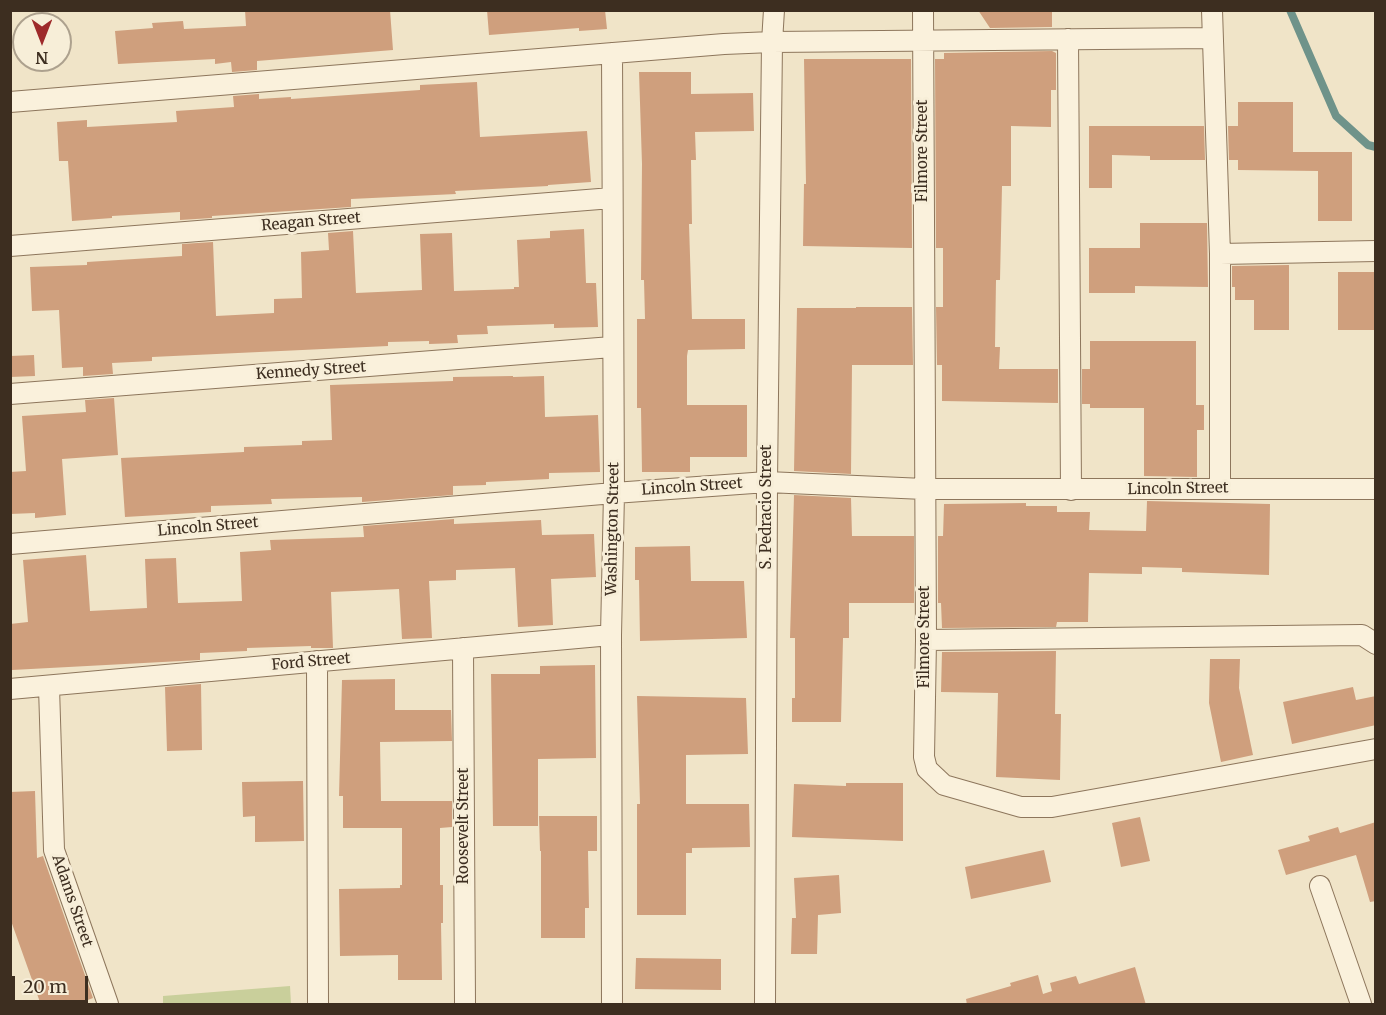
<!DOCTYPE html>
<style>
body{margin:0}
#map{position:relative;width:1386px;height:1015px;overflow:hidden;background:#f0e4c8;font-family:Merriweather,serif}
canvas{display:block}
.frame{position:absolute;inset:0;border:12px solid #3d2e20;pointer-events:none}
.north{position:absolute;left:12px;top:12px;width:60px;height:60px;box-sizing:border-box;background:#f7eed8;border:2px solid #ada18e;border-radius:50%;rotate:180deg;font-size:16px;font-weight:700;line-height:24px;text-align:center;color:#3d2e20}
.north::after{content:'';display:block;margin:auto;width:21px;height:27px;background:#9e2a2b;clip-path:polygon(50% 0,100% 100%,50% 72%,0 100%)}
.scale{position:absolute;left:12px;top:976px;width:76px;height:27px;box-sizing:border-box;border:3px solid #3d2e20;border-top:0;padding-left:8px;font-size:18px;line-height:21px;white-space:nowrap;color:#3d2e20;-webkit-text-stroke:4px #f7eed8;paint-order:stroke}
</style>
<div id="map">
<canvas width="1386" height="1015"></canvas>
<div class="frame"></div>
<div class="north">N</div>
<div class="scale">20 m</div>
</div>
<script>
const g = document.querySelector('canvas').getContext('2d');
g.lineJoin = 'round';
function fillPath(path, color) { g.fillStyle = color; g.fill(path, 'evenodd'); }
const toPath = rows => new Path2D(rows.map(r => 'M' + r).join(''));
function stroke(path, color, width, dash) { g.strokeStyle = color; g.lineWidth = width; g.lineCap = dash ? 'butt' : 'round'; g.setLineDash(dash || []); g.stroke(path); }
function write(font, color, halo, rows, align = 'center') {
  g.font = font + ' Merriweather,serif'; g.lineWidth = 6; g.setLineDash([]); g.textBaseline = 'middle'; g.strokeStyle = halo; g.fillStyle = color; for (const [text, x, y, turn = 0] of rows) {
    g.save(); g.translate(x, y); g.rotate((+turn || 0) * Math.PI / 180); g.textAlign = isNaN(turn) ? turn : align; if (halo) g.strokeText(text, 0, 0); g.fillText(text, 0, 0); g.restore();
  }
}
fillPath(toPath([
 [290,986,291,1004,163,1004,163,996]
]), '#c9cf9b');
stroke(toPath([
 [1290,10,1336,116,1368,145,1376,147]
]), '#6f938a', 8);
fillPath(toPath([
 [245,10,390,10,393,50,257,61,257,70,232,72,231,62,215,64,215,59,118,64,115,31,153,28,152,23,183,21,184,29,246,26],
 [487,10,605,10,607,29,579,31,579,28,489,35],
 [978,10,1052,10,1052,27,990,28],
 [1052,51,1056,53,1056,90,1051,90,1051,127,1011,126,1011,186,1002,186,1000,280,996,280,995,347,1000,347,999,369,1058,369,1058,403,942,401,942,365,937,365,936,307,943,307,943,248,936,248,935,59,944,59,944,53],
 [804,59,911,59,912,248,803,246,804,184,806,184],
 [639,72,691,72,691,94,753,93,754,131,695,132,696,160,691,160,692,224,689,224,692,319,745,319,745,349,688,350,687,356,687,405,747,405,747,457,690,457,690,472,642,472,641,408,637,408,637,319,645,319,644,280,641,280,642,164],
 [477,82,480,137,587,131,591,182,548,185,548,186,455,191,456,194,351,199,351,207,212,216,212,218,180,220,180,212,112,216,112,218,72,221,68,161,59,161,57,122,87,120,87,127,177,122,176,111,234,107,233,96,259,94,259,99,291,97,291,99,420,90,420,85],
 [1238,102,1293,102,1293,152,1352,152,1352,221,1318,221,1318,171,1238,170,1238,160,1229,160,1228,126,1238,126],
 [1089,126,1204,126,1205,160,1150,160,1150,156,1112,155,1112,188,1089,188],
 [1140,223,1207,223,1208,287,1135,286,1135,293,1089,293,1089,248,1140,248],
 [584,229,586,283,596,283,598,327,554,328,554,324,487,326,488,334,457,335,458,343,429,344,429,341,388,342,388,346,152,357,152,361,112,363,113,374,83,376,83,367,62,368,59,310,32,311,30,267,87,265,87,262,182,256,182,244,213,242,216,316,274,313,274,299,302,298,301,252,329,250,328,233,353,231,356,293,422,290,420,234,452,233,454,291,514,289,514,287,519,287,517,240,550,238,550,231],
 [1289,265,1289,330,1254,330,1254,300,1235,300,1235,287,1232,287,1232,266],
 [1338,272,1376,272,1376,330,1338,330],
 [856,307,912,307,913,365,852,365,851,474,794,471,797,308,856,308],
 [1090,341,1196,341,1196,405,1204,405,1204,430,1197,430,1197,477,1144,476,1144,408,1090,408,1090,404,1082,404,1082,369,1090,369],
 [34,355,35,376,10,377,10,356],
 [513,376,513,377,544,376,545,417,598,415,600,472,549,473,549,479,486,482,486,485,453,486,453,495,362,502,362,497,271,499,272,504,211,506,211,512,125,517,121,458,244,452,244,447,302,445,302,441,332,440,330,385,453,381,453,377],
 [114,398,118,455,62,459,66,515,35,518,35,513,10,514,10,472,26,471,22,416,86,412,85,400],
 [794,495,851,498,852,536,914,536,914,603,849,603,849,638,843,638,841,722,792,722,792,698,795,698,795,638,790,638],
 [1147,501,1270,504,1269,575,1182,572,1182,568,1142,567,1142,574,1089,573,1088,622,1057,622,1056,627,942,628,941,603,938,603,938,536,943,536,944,504,1026,503,1026,506,1057,506,1057,512,1090,512,1089,530,1146,531],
 [454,519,454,524,541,520,542,535,594,534,596,577,551,579,553,625,518,627,515,568,456,570,456,580,429,581,432,638,402,639,399,589,331,592,333,648,311,648,311,646,247,648,247,651,200,653,200,660,12,670,10,624,28,622,23,560,86,555,90,611,147,608,145,559,176,558,178,603,242,601,240,552,271,550,270,540,364,537,363,526],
 [690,546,691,581,744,581,747,638,640,641,639,580,635,580,635,547],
 [1056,651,1055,714,1061,714,1060,780,996,777,998,693,941,692,942,652],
 [1210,659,1240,659,1239,688,1253,755,1221,762,1209,703],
 [595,665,596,758,538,759,538,826,493,826,491,674,540,674,540,666],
 [395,679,395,710,451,710,452,741,380,742,381,801,452,801,452,827,440,828,440,885,443,885,443,923,441,923,442,980,398,980,398,955,340,956,339,889,400,888,400,885,402,885,402,828,343,828,343,796,339,796,342,680],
 [201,684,202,750,167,751,165,687],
 [1353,687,1356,700,1376,696,1376,725,1292,744,1283,702],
 [637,696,746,698,748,754,686,755,686,804,749,804,750,847,692,848,692,853,686,853,686,915,637,915,637,804,640,804],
 [303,781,304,841,255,842,255,816,243,817,242,782],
 [846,783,903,783,903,841,792,837,794,784,846,786],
 [35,791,37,858,43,856,93,998,75,1005,41,1005,10,918,10,792],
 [539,816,597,816,597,851,588,851,589,908,585,908,585,938,541,938,541,851,540,851],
 [1140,817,1150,861,1121,867,1112,823],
 [1376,822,1376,901,1370,902,1356,855,1286,875,1278,850,1310,841,1308,836,1338,827,1340,833],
 [1044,850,1051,882,971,899,965,867],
 [839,875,841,913,818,915,817,954,791,954,792,918,796,918,794,878],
 [636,958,721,959,721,990,635,989],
 [1135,967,1146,1005,967,1005,966,999,1011,986,1010,983,1038,975,1043,994,1052,991,1050,983,1076,976,1079,984]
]), '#cf9f7d');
const minor = toPath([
 [923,10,926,640,924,757,927,769,944,785,1021,807,1052,807,1376,749],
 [1212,10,1220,254,1220,488],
 [1068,39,1071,490],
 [612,53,614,493,611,635,612,1004],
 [10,102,724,44,772,42,1212,38],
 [10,246,612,198],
 [1220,254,1376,251],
 [10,394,612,347],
 [10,544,614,493,767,482,924,489,1376,489],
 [926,640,1362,635,1376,644],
 [463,648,465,1004],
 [317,661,318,1004],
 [49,687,54,850,108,1004],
 [10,689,611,635],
 [1320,886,1361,1004],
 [765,1004,767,482,772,42,774,10]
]);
stroke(minor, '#8d765c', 22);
stroke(minor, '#faf1dc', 20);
write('15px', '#3d2e20', '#f7eed8', [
 ["Filmore Street",923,151,-90],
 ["Reagan Street",311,222,-5],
 ["Kennedy Street",311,371,-4],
 ["Lincoln Street",692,487,-4],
 ["Lincoln Street",1178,489,-1],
 ["S. Pedracio Street",767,507,-90],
 ["Lincoln Street",208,527,-5],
 ["Washington Street",613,529,-89],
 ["Filmore Street",925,637,-90],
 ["Ford Street",311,662,-5],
 ["Roosevelt Street",464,826,-90],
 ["Adams Street",72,901,71]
]);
</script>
